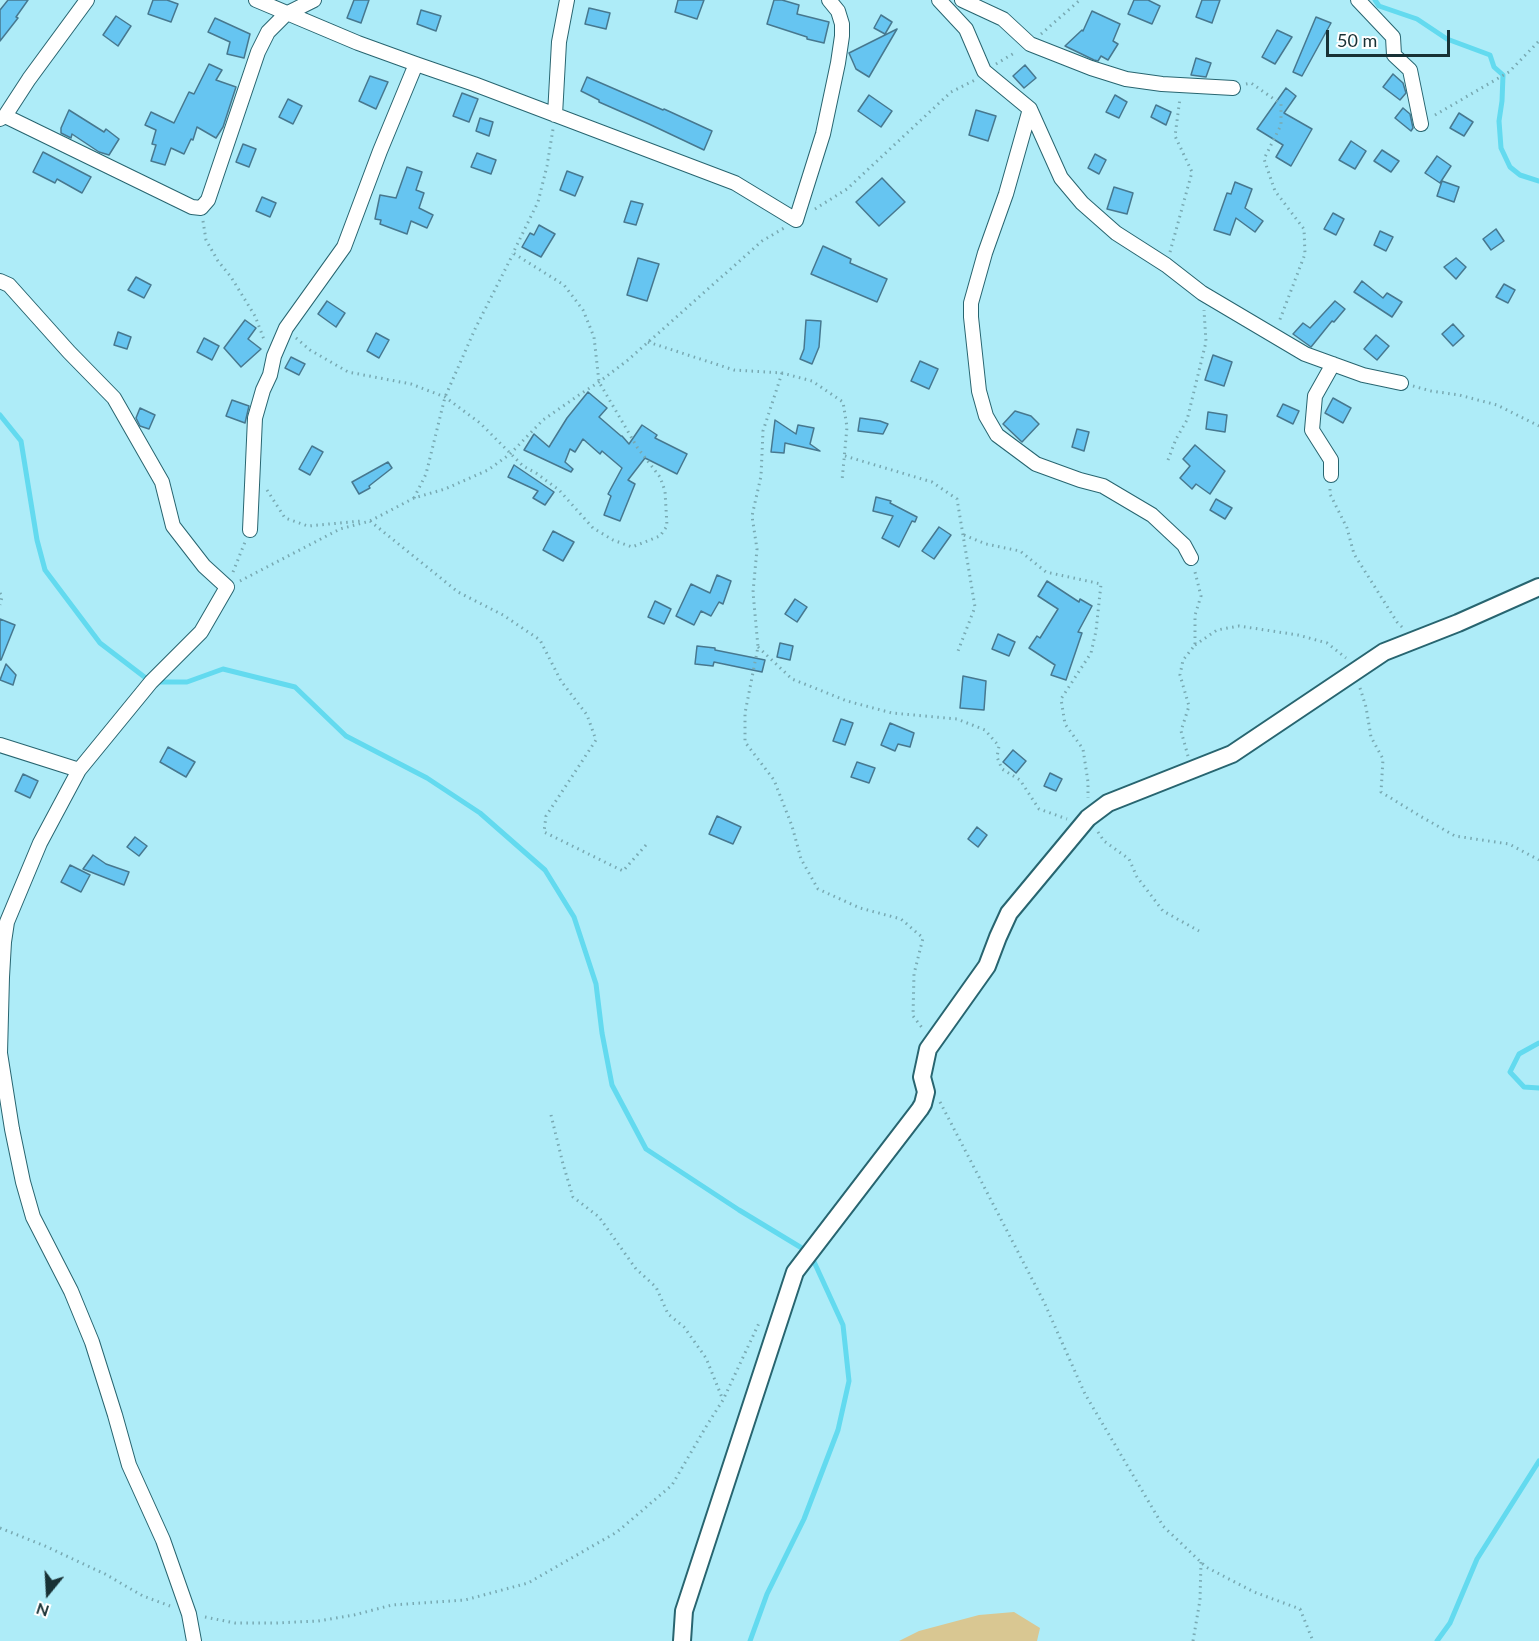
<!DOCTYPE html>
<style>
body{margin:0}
#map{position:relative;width:1539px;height:1641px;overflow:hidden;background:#aeecf8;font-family:Lato,sans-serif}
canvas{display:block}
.north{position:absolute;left:18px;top:1563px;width:60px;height:60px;-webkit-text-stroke:4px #fff;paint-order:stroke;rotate:198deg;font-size:16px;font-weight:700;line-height:24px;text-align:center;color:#183135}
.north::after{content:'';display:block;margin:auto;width:21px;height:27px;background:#183135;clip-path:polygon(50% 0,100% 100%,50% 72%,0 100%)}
.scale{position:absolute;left:1326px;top:30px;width:124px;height:27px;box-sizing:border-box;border:3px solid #183135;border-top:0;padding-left:8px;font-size:18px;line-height:21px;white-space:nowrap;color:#183135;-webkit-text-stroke:4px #fff;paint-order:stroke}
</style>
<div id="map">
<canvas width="1539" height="1641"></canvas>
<div class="north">N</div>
<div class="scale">50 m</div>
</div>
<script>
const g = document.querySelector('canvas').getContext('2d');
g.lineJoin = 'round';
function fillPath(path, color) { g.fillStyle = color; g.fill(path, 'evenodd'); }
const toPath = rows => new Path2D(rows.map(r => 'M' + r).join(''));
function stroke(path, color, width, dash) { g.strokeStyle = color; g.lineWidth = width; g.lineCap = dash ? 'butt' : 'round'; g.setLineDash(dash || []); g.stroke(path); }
fillPath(toPath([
 [1014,1612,1040,1628,1037,1641,899,1641,919,1631,979,1615]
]), '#d9c792');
stroke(toPath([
 [1375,0,1379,6,1417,19,1447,39,1490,55,1494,67,1503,75,1502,101,1499,121,1501,148,1510,167,1520,175,1539,181],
 [0,415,21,441,37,540,45,570,100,643,151,682,187,682,223,669,295,687,346,736,427,778,480,813,545,870,574,917,596,984,602,1033,612,1085,646,1149,739,1210,810,1253,843,1325,849,1381,838,1430,804,1519,767,1594,750,1641],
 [1539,1043,1519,1054,1510,1072,1524,1087,1539,1088],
 [1437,1641,1450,1623,1477,1559,1539,1461]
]), '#63daef', 5);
const building = toPath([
 [8,0,28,0,16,17,18,18,0,41,0,10,8,0],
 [153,0,167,0,178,4,171,22,148,14,153,0],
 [354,0,369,0,361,23,347,18,354,0],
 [678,0,704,0,697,19,675,12,678,0],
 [774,0,782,0,799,5,797,14,829,22,824,43,807,39,807,37,767,24,774,0],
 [1134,0,1148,0,1160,6,1152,24,1128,14,1134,0],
 [1202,0,1220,0,1212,23,1196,17,1202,0],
 [589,8,610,13,606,29,585,24,589,8],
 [421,10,441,16,436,31,417,24,421,10],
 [1092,11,1120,24,1113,41,1118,44,1108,60,1101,56,1098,61,1094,60,1065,46,1082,30,1083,31,1092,11],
 [881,15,892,22,885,34,874,28,881,15],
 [116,16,131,26,118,46,103,35,116,16],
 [1316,17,1331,23,1302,76,1293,72,1316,17],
 [215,18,250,34,244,58,227,54,230,42,208,32,215,18],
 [897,29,869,77,856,69,849,53,897,29],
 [1277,30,1292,37,1275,64,1262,57,1277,30],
 [1196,58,1211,63,1206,77,1191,75,1196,58],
 [209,64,222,70,216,80,236,87,223,127,216,138,197,127,193,140,191,139,184,154,171,148,165,165,151,161,156,145,152,144,156,130,145,125,151,112,174,123,189,92,194,94,209,64],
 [1025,65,1036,78,1024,88,1013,76,1025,65],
 [1393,74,1403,83,1406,93,1400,100,1383,87,1393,74],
 [370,76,388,82,376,109,359,101,370,76],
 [587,77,663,110,664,109,712,131,704,150,649,124,599,102,599,100,581,91,587,77],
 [1286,88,1296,96,1284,113,1312,129,1291,166,1276,157,1283,145,1257,129,1286,88],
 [462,93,478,99,469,122,453,116,462,93],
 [869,95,892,111,881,127,858,111,869,95],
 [1115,95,1127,102,1119,118,1106,112,1115,95],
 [288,99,302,106,293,124,279,117,288,99],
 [1156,105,1171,112,1166,125,1151,117,1156,105],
 [1403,108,1410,114,1413,128,1411,131,1395,118,1403,108],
 [69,110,104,132,106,129,119,139,109,155,99,152,72,134,71,138,61,133,61,128,69,110],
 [976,110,996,116,988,141,969,135,976,110],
 [1459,113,1473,122,1464,136,1450,128,1459,113],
 [480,118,493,122,489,136,476,131,480,118],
 [1351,141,1366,151,1355,169,1339,160,1351,141],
 [243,144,256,149,249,167,236,162,243,144],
 [1382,150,1399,161,1391,172,1374,161,1382,150],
 [43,152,91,177,82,193,57,179,55,183,33,172,43,152],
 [477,153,496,160,491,174,471,167,477,153],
 [1095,154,1106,160,1099,174,1088,168,1095,154],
 [1437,156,1451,166,1440,183,1425,173,1437,156],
 [407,167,422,172,416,190,424,193,419,208,433,215,427,228,411,221,407,234,380,224,381,220,375,219,380,195,396,198,407,167],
 [567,171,583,177,575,196,560,190,567,171],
 [882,178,905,202,879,226,856,202,882,178],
 [1442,181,1459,187,1454,202,1437,196,1442,181],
 [1235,182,1252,189,1245,208,1263,221,1255,232,1236,218,1230,235,1214,230,1227,193,1231,194,1235,182],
 [1114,187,1133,193,1127,214,1107,209,1114,187],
 [262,197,276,203,270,217,256,211,262,197],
 [631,201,643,204,636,225,624,222,631,201],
 [1333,213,1344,219,1336,235,1324,229,1333,213],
 [539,225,555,234,541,257,522,247,530,233,534,235,539,225],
 [1496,229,1504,241,1491,250,1483,239,1496,229],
 [1380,231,1393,237,1386,251,1374,245,1380,231],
 [823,246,851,259,850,263,887,279,877,302,811,274,823,246],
 [638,258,659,264,647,301,627,295,638,258],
 [1456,258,1466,267,1456,279,1444,267,1456,258],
 [136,277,151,285,144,298,128,290,136,277],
 [1362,281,1383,298,1387,293,1402,302,1392,317,1354,292,1362,281],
 [1504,284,1515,290,1508,303,1496,297,1504,284],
 [327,301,345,313,336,327,318,314,327,301],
 [1335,301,1345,309,1334,322,1332,321,1311,347,1293,334,1303,323,1310,328,1335,301],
 [245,320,256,328,248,339,261,349,241,367,224,348,245,320],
 [806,320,821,321,819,347,812,364,800,359,804,349,806,320],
 [1453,324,1464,336,1453,346,1442,334,1453,324],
 [118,332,131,337,127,349,114,345,118,332],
 [376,333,389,340,379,358,367,351,376,333],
 [1376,335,1389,346,1377,360,1364,349,1376,335],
 [204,338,219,346,212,360,197,352,204,338],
 [1213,355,1232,362,1224,386,1205,380,1213,355],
 [291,357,305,364,299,375,285,368,291,357],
 [920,361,938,369,929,389,911,381,920,361],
 [588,392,607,408,599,417,621,436,622,436,629,444,642,425,657,435,655,438,687,454,677,474,645,458,628,480,635,484,620,521,604,515,611,496,608,494,622,468,602,451,600,454,583,439,575,452,570,449,565,462,573,469,571,472,524,450,534,434,549,447,567,418,588,392],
 [1333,398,1351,408,1343,423,1325,413,1333,398],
 [232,400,249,406,245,423,226,416,232,400],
 [1283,404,1299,411,1293,424,1277,416,1283,404],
 [140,408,155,415,149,429,140,426,136,418,140,408],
 [1015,411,1031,416,1039,424,1022,442,1003,424,1015,411],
 [1208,412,1227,415,1225,432,1206,429,1208,412],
 [860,418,880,421,888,424,883,434,858,431,860,418],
 [775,420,796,434,798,425,814,428,810,444,820,451,785,443,784,453,771,452,775,420],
 [1077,429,1089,432,1084,451,1072,447,1077,429],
 [1195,445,1225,471,1210,494,1196,484,1192,489,1180,478,1190,466,1183,459,1195,445],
 [312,446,323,452,310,475,299,469,312,446],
 [388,462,392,468,369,486,370,488,359,494,352,482,388,462],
 [514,465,554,492,545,505,533,498,538,491,508,477,514,465],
 [876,497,891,501,890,503,917,517,915,522,912,521,899,547,882,538,893,516,873,511,876,497],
 [1216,499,1232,508,1225,519,1210,510,1216,499],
 [939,527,951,535,934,559,922,551,939,527],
 [553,531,574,542,563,561,543,550,553,531],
 [717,575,731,581,723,604,719,602,711,616,701,611,694,625,676,616,691,584,710,593,717,575],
 [1047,581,1079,602,1080,599,1092,606,1078,632,1082,633,1066,680,1051,675,1055,665,1029,648,1037,636,1040,638,1058,609,1038,596,1047,581],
 [795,599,807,607,797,622,785,614,795,599],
 [655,601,671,609,664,624,648,617,655,601],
 [0,619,15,625,1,660,0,660,0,619],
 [998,634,1015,642,1009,656,992,649,998,634],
 [780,643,793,646,790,660,777,657,780,643],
 [697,646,715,648,715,650,765,660,762,672,714,662,713,666,695,664,697,646],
 [6,664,16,675,13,685,0,680,6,664],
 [963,676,986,681,984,710,960,708,963,676],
 [841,719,853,723,845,745,833,741,841,719],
 [890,723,914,733,910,747,898,744,895,751,881,745,890,723],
 [168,747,195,762,186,777,160,762,168,747],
 [1013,750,1026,761,1016,773,1003,762,1013,750],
 [857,762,875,768,869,783,851,777,857,762],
 [1050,773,1062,779,1056,791,1044,786,1050,773],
 [23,774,38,781,30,798,15,791,23,774],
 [717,816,741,827,733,844,709,834,717,816],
 [977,827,987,835,978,847,968,839,977,827],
 [135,837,147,846,139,856,127,847,135,837],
 [93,855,106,864,129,872,124,885,83,869,93,855],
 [70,865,90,875,81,892,61,882,70,865]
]);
fillPath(building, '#66c5f1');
stroke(building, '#47788f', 1.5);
const minor = toPath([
 [256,0,358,43,416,64,474,84,735,183,796,220,823,134,838,63,842,36,842,24,838,11,829,0],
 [939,0,966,29,984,71,1030,109,1061,178,1082,203,1116,233,1166,265,1202,293,1305,354,1363,375,1401,383],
 [962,0,1003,19,1030,44,1091,68,1126,79,1162,84,1233,88],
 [1358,0,1393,37,1394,55,1410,70,1421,124],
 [1030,109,1006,194,985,253,971,303,971,317,979,391,986,416,997,435,1036,464,1080,480,1103,486,1152,515,1184,545,1191,558],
 [555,115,559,42,567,0],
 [5,116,192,207,201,208,208,200,258,52,268,32,286,14,314,0],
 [0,119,5,116,29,79,87,0],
 [0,281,9,285,69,352,114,398,162,482,173,526,204,566,227,587,201,632,151,682,79,770,40,843,7,922,4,942,2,977,0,1053,12,1129,23,1182,33,1217,71,1291,92,1342,115,1415,129,1465,163,1540,189,1614,194,1641],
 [1331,475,1331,460,1312,430,1315,396,1333,364],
 [250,530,255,418,263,390,270,375,274,356,286,328,344,247,380,151,416,64],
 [0,745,79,770]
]);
const tertiary = toPath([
 [682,1641,684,1611,795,1272,920,1109,923,1104,926,1092,922,1077,928,1049,987,966,998,937,1009,913,1088,818,1108,803,1232,754,1384,652,1458,623,1539,587]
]);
stroke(minor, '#286570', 16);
stroke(tertiary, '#286570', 20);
stroke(toPath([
 [1041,34,1080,0],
 [996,64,1016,52],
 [1246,84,1251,83,1281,104,1281,125,1264,159,1275,191,1304,229,1305,254,1279,322],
 [1435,115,1509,72,1539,41],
 [815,209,847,189,951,92,975,80],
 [203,221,206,240,218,261,231,277,255,316,265,342],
 [1170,252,1192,172,1175,136,1180,98],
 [296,338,310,350,348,372,411,384,445,397,480,423,523,466,536,473,559,490,593,528,613,540,632,547,660,536,667,526,665,491,660,477,637,447,599,382,594,337,583,310,564,285,513,253,538,202,547,166,553,129],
 [648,342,734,370,782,373,812,381,843,402,847,427,842,481],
 [782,373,763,431,761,476,752,516,757,549,753,592,758,647,745,713,745,742,774,780,792,826,801,859,818,889,860,908,901,919,923,938,914,974,913,1016,923,1029],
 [1413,386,1431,391,1459,395,1497,405,1539,426],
 [845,456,932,482,957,499,975,607,958,651],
 [1168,460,1176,439,1187,420,1206,342,1204,310],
 [1330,489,1330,494,1347,528,1354,554,1397,622,1403,628],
 [267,490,285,518,308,526,361,521],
 [414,498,426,474,445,397,475,329,513,254],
 [370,521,458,592,503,615,540,640,561,681,587,715,596,740,546,816,544,832,623,871,646,845],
 [964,535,986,544,1020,551,1046,572,1101,584,1096,631,1091,653,1061,699,1065,724,1083,749,1088,782,1088,798],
 [233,572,245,542],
 [240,581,340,529,370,521,414,498,445,489,488,470,510,454,543,420,579,395,599,382,628,360,762,241,784,228],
 [0,593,2,597,0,605],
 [1195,645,1217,630,1239,626,1298,635,1327,643,1346,658],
 [758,647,792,679,847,701,892,713,957,719,985,730,999,746,997,757,1002,769,1020,780,1039,809,1067,819],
 [1360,688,1366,707,1371,737,1383,759,1381,792,1420,816,1455,836,1509,844,1539,860],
 [1188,756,1181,731,1189,706,1180,675,1183,660,1195,645,1195,615,1201,596,1195,572],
 [1098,832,1104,841,1129,859,1137,877,1163,911,1199,931],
 [940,1102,1044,1302,1085,1394,1163,1526,1206,1567,1254,1592,1300,1609,1313,1641],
 [551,1115,563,1164,573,1197,599,1217,636,1269,656,1287,668,1314,684,1327,706,1358,723,1400],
 [0,1528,45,1546,105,1574,143,1596,170,1606],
 [205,1617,235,1623,276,1623,318,1621,354,1615,392,1605,465,1600,528,1583,617,1532,672,1485,707,1425,723,1400,760,1321],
 [1193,1641,1200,1600,1201,1562]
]), '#78a9b2', 3, [1.5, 4.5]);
stroke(minor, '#fff', 14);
stroke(tertiary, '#fff', 16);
</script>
